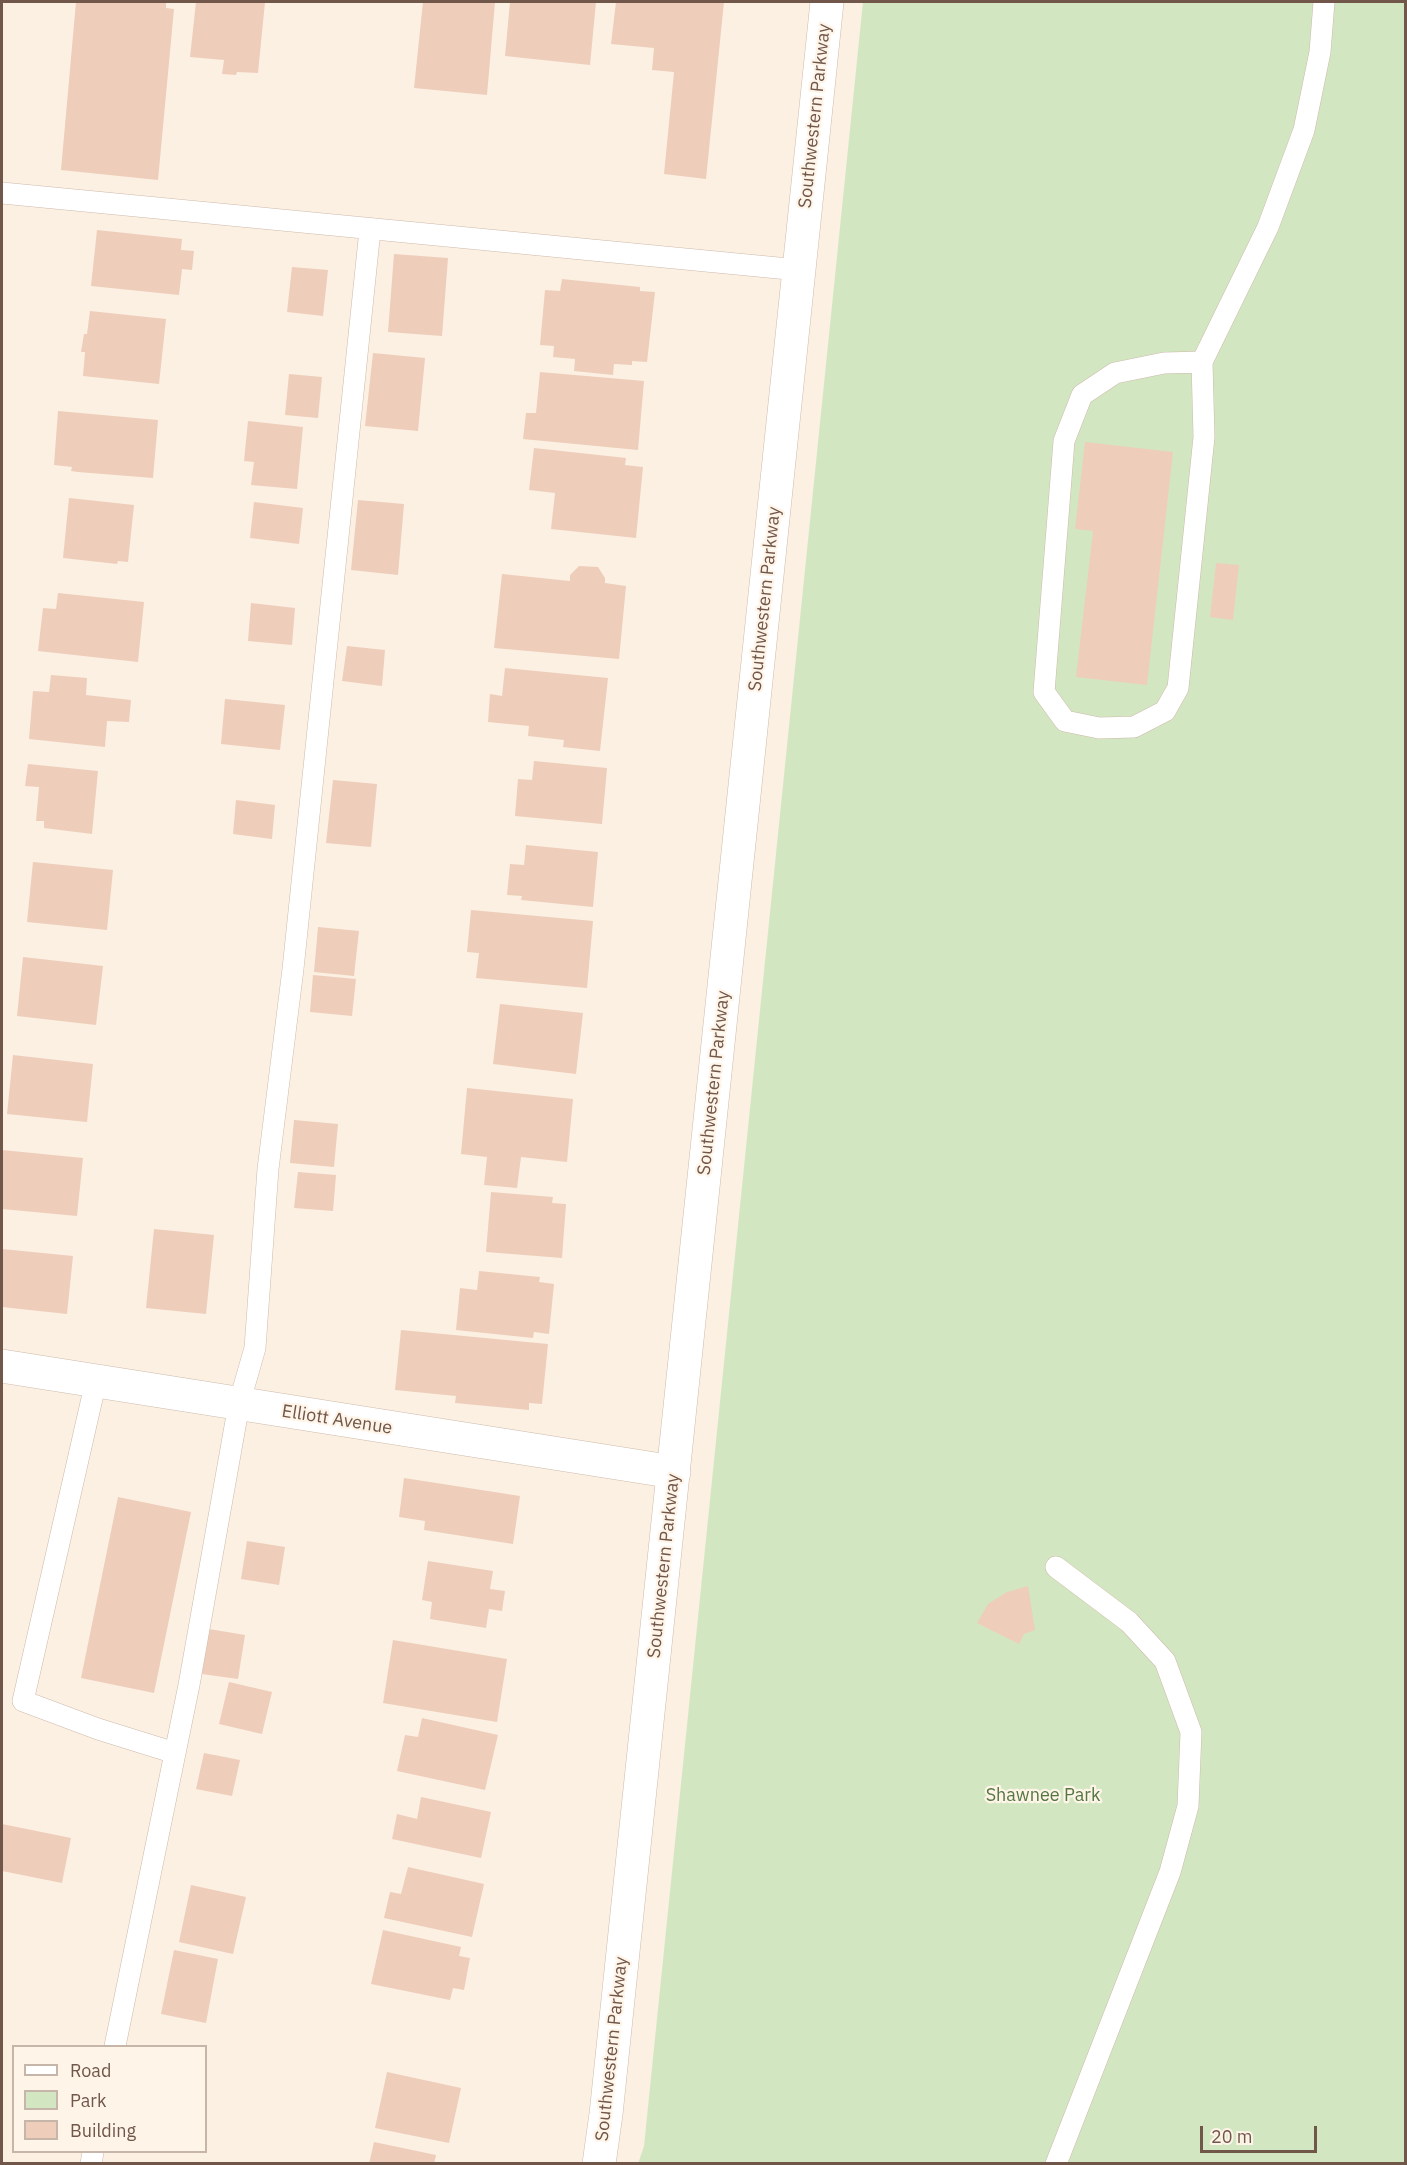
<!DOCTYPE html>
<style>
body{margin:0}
#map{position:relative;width:1407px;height:2165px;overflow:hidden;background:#fbf0e2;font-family:"IBM Plex Sans",sans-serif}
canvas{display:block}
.frame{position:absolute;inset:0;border:3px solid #71564a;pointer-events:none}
.legend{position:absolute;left:12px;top:2045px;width:195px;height:108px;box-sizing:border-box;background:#fef4e8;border:2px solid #c6b5a9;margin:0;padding:8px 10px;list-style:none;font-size:18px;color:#71564a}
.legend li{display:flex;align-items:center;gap:12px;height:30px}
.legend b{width:30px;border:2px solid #c6b5a9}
.scale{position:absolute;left:1200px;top:2126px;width:117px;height:27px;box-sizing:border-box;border:3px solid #71564a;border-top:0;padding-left:8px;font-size:18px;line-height:21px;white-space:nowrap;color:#71564a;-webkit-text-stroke:4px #fef4e8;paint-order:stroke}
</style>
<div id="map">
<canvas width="1407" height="2165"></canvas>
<div class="frame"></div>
<ul class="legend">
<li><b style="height:8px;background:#fff"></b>Road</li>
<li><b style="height:16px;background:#d2e7c1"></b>Park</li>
<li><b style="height:16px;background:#efcdbb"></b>Building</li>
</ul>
<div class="scale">20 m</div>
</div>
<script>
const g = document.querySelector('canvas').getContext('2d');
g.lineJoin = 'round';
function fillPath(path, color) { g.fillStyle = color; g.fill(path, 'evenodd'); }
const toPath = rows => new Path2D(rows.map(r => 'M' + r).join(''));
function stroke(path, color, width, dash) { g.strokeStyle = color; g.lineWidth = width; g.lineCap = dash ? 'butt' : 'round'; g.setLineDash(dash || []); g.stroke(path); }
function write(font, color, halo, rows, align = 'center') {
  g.font = font + ' "IBM Plex Sans",sans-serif'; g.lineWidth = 4.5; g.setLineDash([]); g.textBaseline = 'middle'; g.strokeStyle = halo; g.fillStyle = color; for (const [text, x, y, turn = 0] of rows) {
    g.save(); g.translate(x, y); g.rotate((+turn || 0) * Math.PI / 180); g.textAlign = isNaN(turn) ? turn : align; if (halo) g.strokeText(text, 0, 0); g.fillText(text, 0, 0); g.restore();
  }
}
fillPath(toPath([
 [863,2,1405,2,1405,2163,638,2164,644,2146]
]), '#d2e7c1');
fillPath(toPath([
 [76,2,166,2,166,8,174,9,158,180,61,170],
 [196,2,265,2,258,73,237,72,236,75,222,74,224,60,190,57],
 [423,2,495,2,487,95,414,88],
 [510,2,596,2,590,65,505,56],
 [616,2,724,2,706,179,664,174,674,72,652,70,654,48,611,44],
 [97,230,182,239,181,250,194,251,192,270,182,269,179,295,91,286],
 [394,254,448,258,442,336,388,332],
 [292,267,328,270,323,316,287,312],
 [562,279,640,287,640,291,655,292,647,362,632,361,632,365,614,364,613,375,574,371,575,359,553,357,554,346,540,345,545,290,560,291],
 [90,311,166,319,159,384,83,376,85,352,81,352,84,334,87,334],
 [373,353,425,358,418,431,365,426],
 [540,372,644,381,638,450,523,439,526,413,536,413],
 [289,374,322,377,318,418,285,415],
 [58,411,158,420,153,478,78,472,71,471,72,467,54,465],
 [248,421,303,427,297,489,251,485,254,462,244,461],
 [1085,442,1173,452,1147,685,1076,677,1093,531,1075,529],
 [534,448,626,458,625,465,643,467,636,538,551,529,555,493,529,490],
 [69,498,134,505,128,562,118,561,117,564,63,558],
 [358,500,404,504,398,575,351,570],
 [254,502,303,508,299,544,250,538],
 [1216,563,1239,565,1233,620,1210,617],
 [579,566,598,567,605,578,605,583,626,586,619,659,494,648,502,574,570,581,570,575],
 [58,593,144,602,138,662,38,651,43,608,56,609],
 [251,603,295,608,292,645,248,641],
 [347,646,385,650,382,686,342,681],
 [505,668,608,678,600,751,563,747,564,740,528,736,529,726,488,722,490,694,502,696],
 [51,675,87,678,86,695,131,700,129,722,107,721,105,747,29,739,33,691,49,692],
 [225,699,285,705,280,750,221,744],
 [534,761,607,768,602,824,515,816,518,779,532,780],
 [28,764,98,771,92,834,44,828,44,821,36,821,39,787,25,786],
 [333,780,377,784,371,847,326,843],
 [236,800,275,805,272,839,233,834],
 [526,845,598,852,593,907,521,900,522,896,507,895,510,864,524,865],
 [33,862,113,870,107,930,27,922],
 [471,910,593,921,587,988,476,978,479,953,467,952],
 [318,927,359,931,354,976,314,972],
 [23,957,103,966,96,1025,17,1016],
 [313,975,356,979,352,1016,310,1012],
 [500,1004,583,1013,576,1074,493,1064],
 [13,1055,93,1064,87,1122,7,1114],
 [467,1088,573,1099,567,1162,521,1157,517,1188,484,1185,487,1157,461,1154],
 [294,1120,338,1124,334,1167,290,1163],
 [2,1150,83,1158,77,1216,2,1209],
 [298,1172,336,1175,333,1211,294,1208],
 [491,1192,553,1197,552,1203,566,1204,562,1258,486,1252],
 [154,1229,214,1235,206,1314,146,1308],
 [2,1249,73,1256,67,1314,2,1307],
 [479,1271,540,1277,539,1282,554,1284,549,1334,534,1332,533,1338,456,1330,460,1288,477,1290],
 [401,1330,548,1344,542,1404,529,1403,529,1410,455,1403,456,1396,395,1390],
 [404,1478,520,1496,513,1544,424,1530,425,1521,399,1517],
 [118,1497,191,1512,154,1693,81,1678],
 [247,1541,285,1547,279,1585,241,1579],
 [428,1561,493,1571,490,1589,505,1591,502,1611,489,1609,486,1628,430,1619,432,1602,422,1600],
 [1028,1586,1035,1630,1024,1634,1019,1644,977,1623,988,1604,1007,1592],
 [209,1629,245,1635,238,1679,202,1674],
 [393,1640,507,1659,497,1722,383,1703],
 [229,1682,272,1692,262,1734,219,1724],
 [422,1718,498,1735,485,1790,397,1771,405,1735,418,1737],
 [204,1753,240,1760,232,1796,196,1789],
 [421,1797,491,1812,481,1858,392,1839,397,1814,417,1819],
 [2,1824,71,1838,62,1883,2,1871],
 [408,1867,484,1884,472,1937,384,1918,390,1892,401,1894],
 [191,1885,246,1897,233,1954,179,1942],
 [383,1930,461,1947,459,1956,470,1958,464,1990,453,1988,450,2000,371,1984],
 [174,1950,218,1959,206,2023,161,2014],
 [387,2072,461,2088,449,2143,375,2128],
 [374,2142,436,2155,434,2164,369,2164]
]), '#efcdbb');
const service = toPath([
 [2,193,799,270],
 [1202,362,1164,363,1115,373,1082,395,1064,441,1044,692,1065,721,1099,728,1134,727,1165,711,1178,688,1204,437,1202,362,1268,227,1304,130,1320,52,1324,2],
 [96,1381,23,1701,98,1729,175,1753],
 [1056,1567,1129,1622,1165,1661,1191,1732,1188,1806,1170,1872,1056,2164],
 [115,2046,189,1685,239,1404,255,1348,268,1169,293,969,370,230],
 [91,2164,93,2152]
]);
const minor = toPath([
 [2,1366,674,1472]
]);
const tertiary = toPath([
 [599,2164,606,2114,827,2]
]);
stroke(service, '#cebaac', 22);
stroke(minor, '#cebaac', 34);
stroke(tertiary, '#cebaac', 34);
stroke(service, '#fff', 21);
stroke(minor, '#fff', 33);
stroke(tertiary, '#fff', 33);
write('18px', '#71564a', '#fef4e8', [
 ["Southwestern Parkway",815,116,-84],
 ["Southwestern Parkway",765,599,-84],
 ["Southwestern Parkway",714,1083,-84],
 ["Elliott Avenue",337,1420,9],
 ["Southwestern Parkway",664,1566,-84],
 ["Southwestern Parkway",612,2049,-84]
]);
write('18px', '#547742', '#fef4e8', [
 ["Shawnee Park",1043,1796]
]);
</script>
